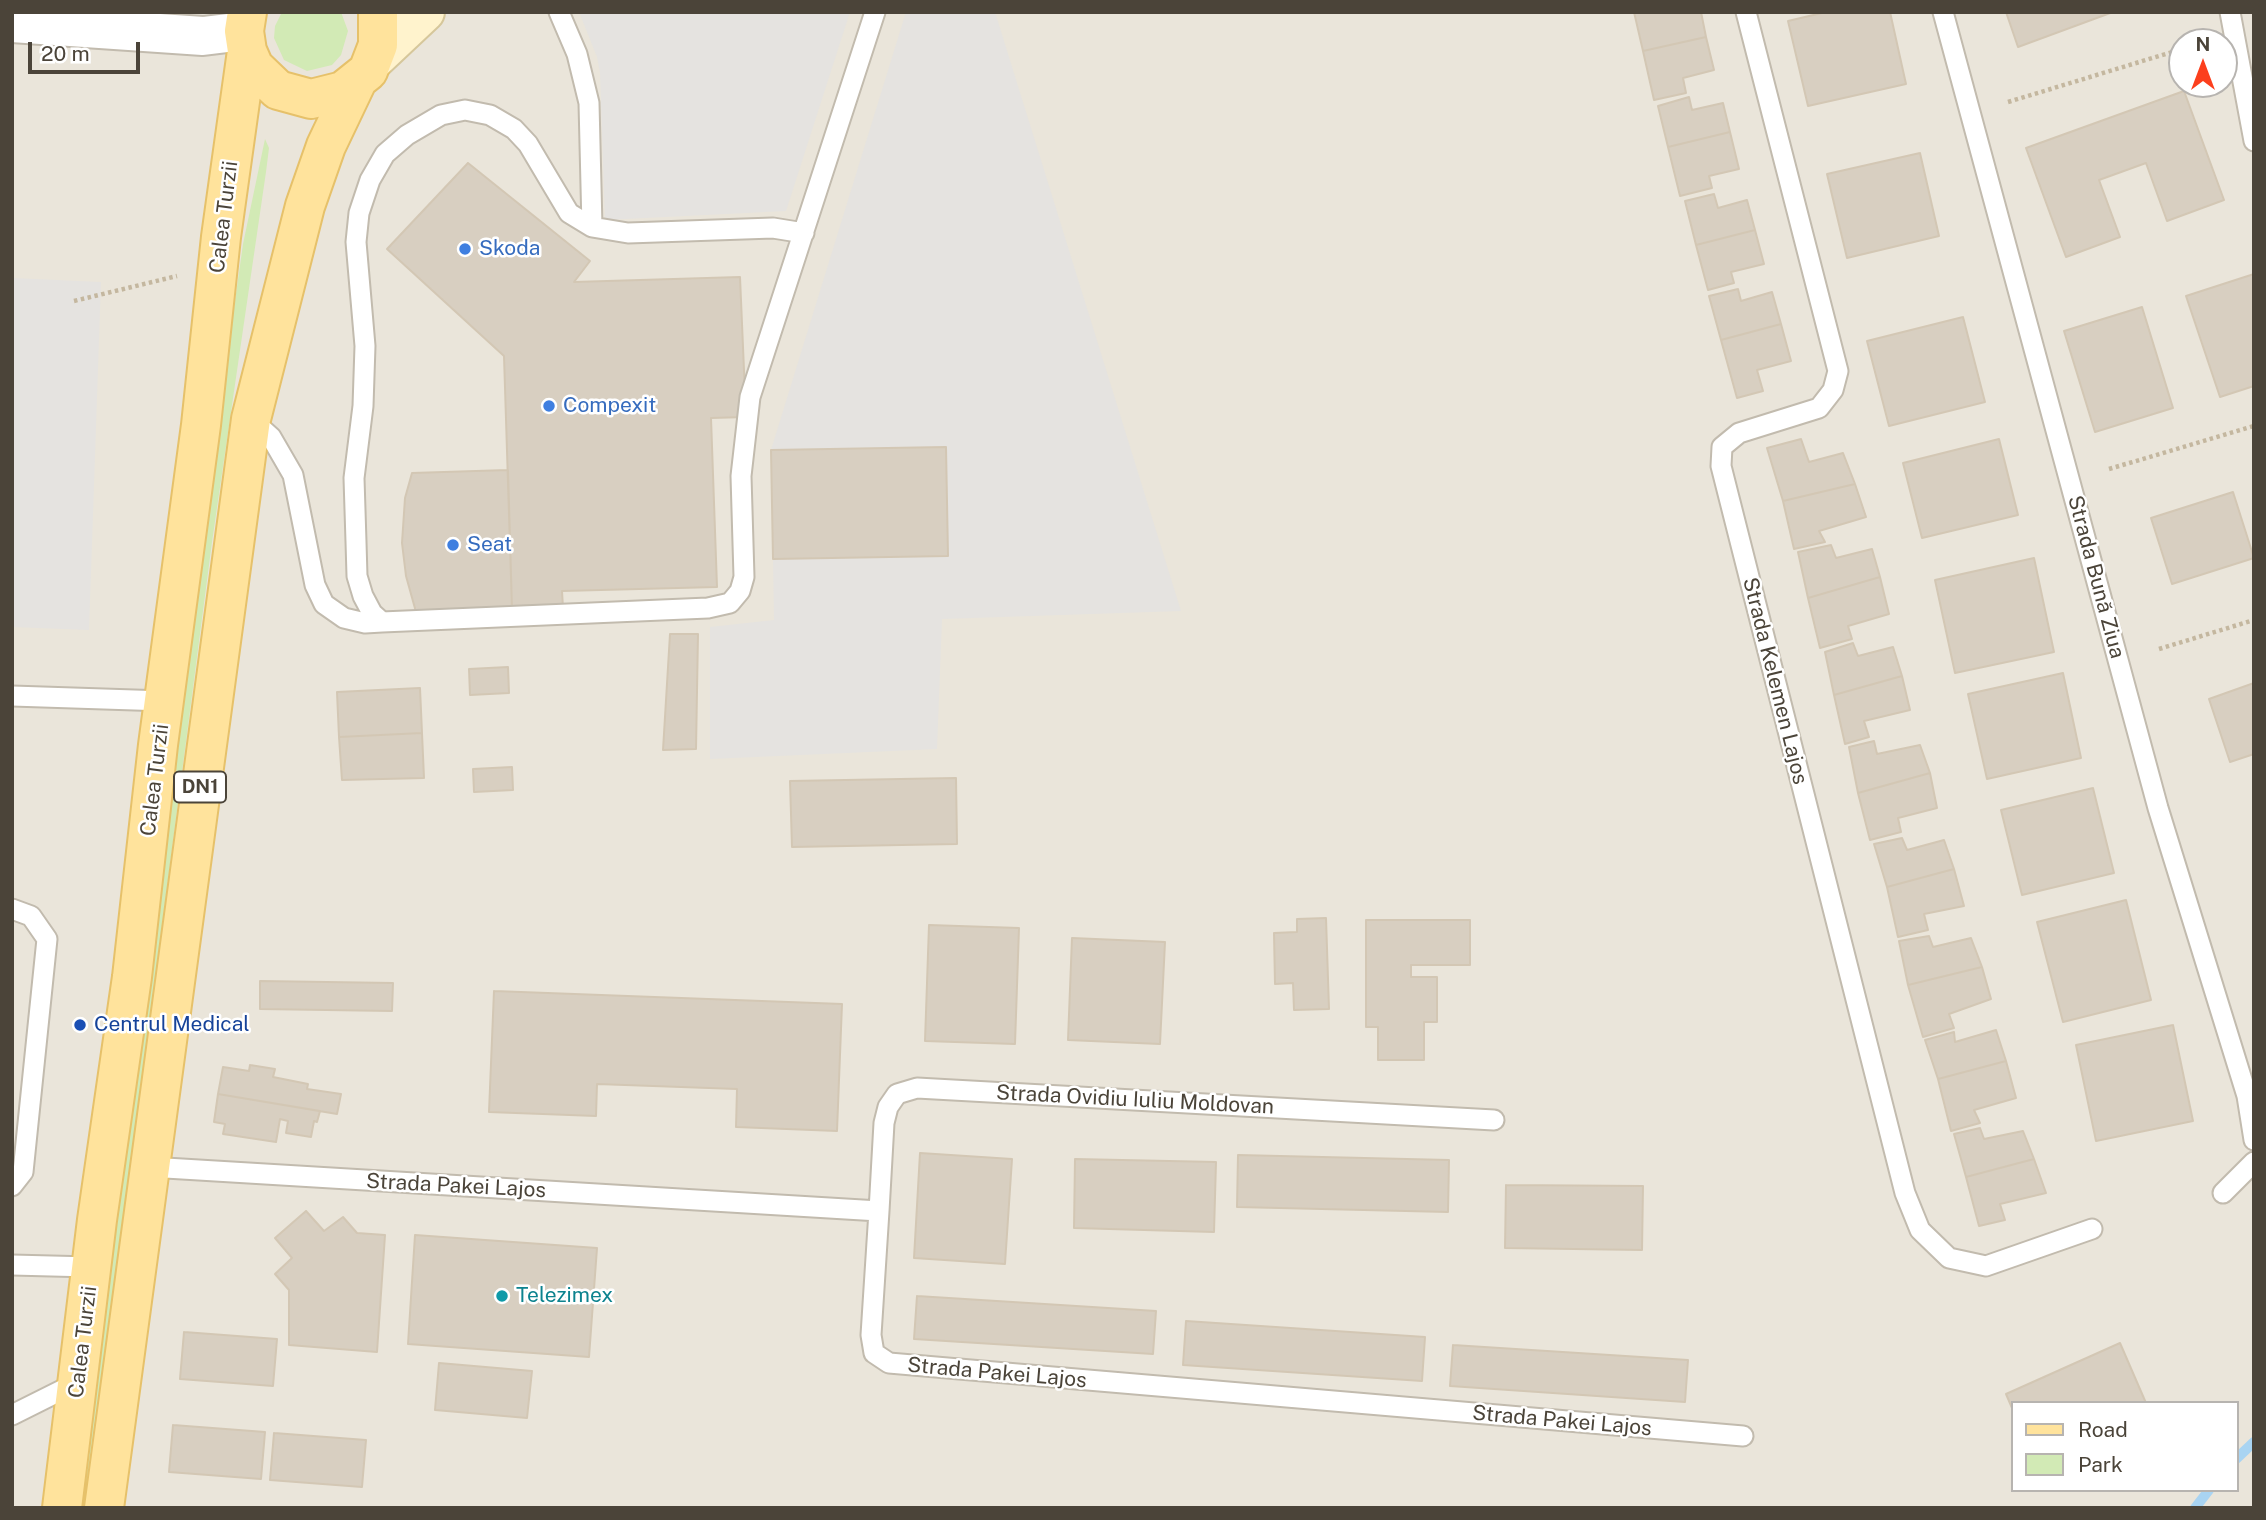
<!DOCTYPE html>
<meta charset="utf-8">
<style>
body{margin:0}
#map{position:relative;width:2266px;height:1520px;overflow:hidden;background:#f6f3ec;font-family:"Public Sans",sans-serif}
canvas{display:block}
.frame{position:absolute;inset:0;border:14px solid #4b4439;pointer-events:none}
.legend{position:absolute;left:2011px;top:1401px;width:228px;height:91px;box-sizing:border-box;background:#fff;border:2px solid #b7b4b0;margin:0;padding:9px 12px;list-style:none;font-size:21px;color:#4b4439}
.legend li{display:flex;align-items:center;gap:14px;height:35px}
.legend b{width:35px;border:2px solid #b7b4b0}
.north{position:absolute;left:2168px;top:28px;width:70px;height:70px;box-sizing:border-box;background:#fff;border:2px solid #b7b4b0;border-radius:50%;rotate:0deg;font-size:19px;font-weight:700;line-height:28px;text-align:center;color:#4b4439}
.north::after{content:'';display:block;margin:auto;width:24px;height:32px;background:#fc3f1d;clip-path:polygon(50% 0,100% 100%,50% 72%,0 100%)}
.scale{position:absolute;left:28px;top:42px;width:112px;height:32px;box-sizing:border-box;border:4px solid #4b4439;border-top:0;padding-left:9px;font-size:21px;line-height:24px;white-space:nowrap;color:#4b4439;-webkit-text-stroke:5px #fff;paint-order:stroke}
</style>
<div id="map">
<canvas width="2266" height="1520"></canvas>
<div class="frame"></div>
<ul class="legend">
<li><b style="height:9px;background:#ffe39c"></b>Road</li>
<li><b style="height:19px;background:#d2eab5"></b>Park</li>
</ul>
<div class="north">N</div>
<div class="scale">20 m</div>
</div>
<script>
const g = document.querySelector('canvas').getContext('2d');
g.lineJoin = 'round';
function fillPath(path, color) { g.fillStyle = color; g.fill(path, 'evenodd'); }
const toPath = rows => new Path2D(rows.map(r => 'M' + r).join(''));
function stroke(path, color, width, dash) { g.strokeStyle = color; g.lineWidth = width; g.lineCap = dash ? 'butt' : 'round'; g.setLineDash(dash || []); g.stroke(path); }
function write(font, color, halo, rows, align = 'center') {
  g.font = font + ' "Public Sans",sans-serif'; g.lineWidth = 5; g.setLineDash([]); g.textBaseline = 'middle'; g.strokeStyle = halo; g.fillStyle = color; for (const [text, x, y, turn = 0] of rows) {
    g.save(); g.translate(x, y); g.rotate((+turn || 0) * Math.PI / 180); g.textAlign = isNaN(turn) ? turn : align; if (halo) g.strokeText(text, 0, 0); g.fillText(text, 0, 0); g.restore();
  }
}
fillPath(toPath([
 [12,12,2254,12,2254,1508,12,1508],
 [2182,42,2224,42,2224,84,2182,84],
 [2012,1403,2236,1403,2236,1490,2012,1490]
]), '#eae5da');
fillPath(toPath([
 [282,12,341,12,348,31,341,55,332,65,307,71,284,60,274,38,275,26],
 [265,139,269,148,266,172,212,542,86,1508,78,1508,184,664,243,244]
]), '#d2eab5');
fillPath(toPath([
 [579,12,850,12,786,211,605,220,600,73,597,57],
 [906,12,995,12,1181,611,942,619,937,749,710,759,710,627,774,620,773,559,948,556,946,447,771,450],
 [12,278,101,282,89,630,12,627]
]), '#e5e3e0');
stroke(toPath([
 [2236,1459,2254,1442],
 [2195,1508,2209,1490]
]), '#a9d4f2', 10);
const building = toPath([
 [1634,12,1701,12,1706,37,1643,51,1634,12],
 [1826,12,1890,12,1906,84,1808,106,1788,21,1826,12],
 [2006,12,2113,12,2018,47,2006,12],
 [1706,37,1714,70,1683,78,1686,93,1654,100,1643,51,1706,37],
 [2184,91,2224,200,2167,221,2146,163,2099,180,2120,237,2066,257,2026,148,2184,91],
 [1689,97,1692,110,1723,103,1730,132,1668,147,1658,106,1689,97],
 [1730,132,1739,169,1709,176,1712,188,1680,196,1668,147,1730,132],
 [1920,153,1939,236,1847,258,1827,174,1920,153],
 [468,163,590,261,574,282,740,277,746,417,711,418,717,587,562,591,563,608,512,609,504,356,387,249,468,163],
 [1714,194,1718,208,1747,200,1755,230,1696,245,1685,201,1714,194],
 [1755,230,1764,264,1731,272,1734,283,1708,290,1696,245,1755,230],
 [2254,274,2254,386,2220,397,2186,296,2254,274],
 [1738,289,1741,301,1772,292,1781,324,1721,340,1709,296,1738,289],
 [2142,307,2173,408,2095,432,2064,331,2142,307],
 [1963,317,1985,402,1889,426,1867,341,1963,317],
 [1781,324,1791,361,1757,370,1763,391,1737,398,1721,340,1781,324],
 [1801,439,1809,462,1843,453,1855,484,1783,501,1767,448,1801,439],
 [1999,439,2018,515,1922,538,1903,463,1999,439],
 [946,447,948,556,773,559,771,450,946,447],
 [508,470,512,609,416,612,406,576,402,543,405,498,412,473,508,470],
 [1855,484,1866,517,1819,531,1825,542,1794,549,1783,501,1855,484],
 [2233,492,2254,558,2172,584,2151,518,2233,492],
 [1831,545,1836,558,1872,549,1880,577,1808,598,1798,552,1831,545],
 [2034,558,2054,652,1955,673,1935,580,2034,558],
 [1880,577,1889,614,1848,626,1852,639,1820,648,1808,598,1880,577],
 [670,634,698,634,696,749,663,750,670,634],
 [1853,643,1858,656,1893,647,1902,676,1834,695,1825,652,1853,643],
 [508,667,509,693,470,695,469,669,508,667],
 [2063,673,2081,758,1987,779,1968,694,2063,673],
 [1902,676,1910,710,1864,721,1869,737,1845,744,1834,695,1902,676],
 [2254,683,2254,754,2230,762,2209,699,2254,683],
 [420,688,422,733,339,737,337,692,420,688],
 [422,733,424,778,342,780,339,737,422,733],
 [1874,741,1877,754,1920,745,1930,773,1858,793,1849,747,1874,741],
 [512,767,513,790,474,792,473,769,512,767],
 [1930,773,1937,808,1898,818,1901,832,1870,840,1858,793,1930,773],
 [956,778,957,844,792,847,790,781,956,778],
 [2093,788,2114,873,2022,895,2001,810,2093,788],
 [1902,838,1907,850,1944,840,1954,869,1887,887,1874,844,1902,838],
 [1954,869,1964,906,1924,914,1928,930,1898,937,1887,887,1954,869],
 [2126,900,2151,1000,2063,1022,2037,922,2126,900],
 [1326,918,1329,1009,1294,1010,1293,983,1275,984,1274,933,1297,932,1297,919,1326,918],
 [1366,920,1470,920,1470,965,1411,965,1411,977,1437,977,1437,1022,1424,1022,1424,1060,1378,1060,1378,1027,1366,1027,1366,920],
 [929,925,1019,928,1015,1044,925,1041,929,925],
 [1929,936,1933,947,1971,938,1982,967,1908,985,1899,941,1929,936],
 [1072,938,1165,942,1160,1044,1068,1040,1072,938],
 [1982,967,1991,999,1949,1014,1954,1028,1923,1037,1908,985,1982,967],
 [260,981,393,983,392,1011,260,1009,260,981],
 [494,991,842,1004,837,1131,736,1127,737,1089,597,1084,596,1116,489,1112,494,991],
 [2173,1025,2193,1121,2096,1141,2076,1045,2173,1025],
 [1996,1030,2006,1061,1938,1079,1925,1040,1954,1032,1955,1042,1996,1030],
 [2006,1061,2016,1098,1974,1110,1980,1123,1951,1131,1938,1079,2006,1061],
 [250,1065,275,1069,273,1077,308,1084,307,1089,341,1094,337,1114,218,1094,223,1067,249,1071,250,1065],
 [218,1094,320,1111,317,1122,314,1121,311,1137,286,1133,288,1121,280,1119,276,1142,223,1134,225,1124,214,1122,218,1094],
 [1980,1128,1984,1139,2023,1131,2034,1159,1966,1177,1954,1134,1980,1128],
 [920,1153,1012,1159,1005,1264,914,1258,920,1153],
 [1238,1155,1449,1160,1448,1212,1237,1207,1238,1155],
 [1075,1159,1216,1162,1214,1232,1074,1228,1075,1159],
 [2034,1159,2046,1193,2000,1204,2005,1220,1979,1226,1966,1177,2034,1159],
 [1506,1185,1643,1186,1642,1250,1505,1248,1506,1185],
 [306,1211,324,1231,343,1217,357,1233,385,1235,377,1352,289,1345,289,1290,275,1274,292,1258,275,1238,306,1211],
 [415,1235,597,1248,589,1357,408,1344,415,1235],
 [917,1296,1156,1311,1153,1354,914,1339,917,1296],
 [1186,1321,1425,1337,1422,1381,1183,1365,1186,1321],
 [184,1332,277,1339,273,1386,180,1379,184,1332],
 [2120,1343,2146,1403,2012,1403,2012,1408,2006,1394,2120,1343],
 [1453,1345,1688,1360,1685,1402,1450,1386,1453,1345],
 [439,1363,532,1371,527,1418,435,1410,439,1363],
 [173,1425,265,1432,261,1479,169,1472,173,1425],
 [274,1433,366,1440,362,1487,270,1480,274,1433]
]);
fillPath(building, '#d8cfc1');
stroke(building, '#d3c7b4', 2);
const lane = toPath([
 [559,12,577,54,589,103,592,227,628,233,773,228,804,233],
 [1746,12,1838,371,1833,390,1819,408,1739,433,1722,447,1721,466,1905,1193,1920,1230,1949,1258,1986,1266,2092,1229],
 [1943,12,2158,808,2247,1096,2254,1140],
 [2230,12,2254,141],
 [251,419,271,437,293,475,315,585,324,604,344,618,365,623,382,622,708,608,730,603,740,591,744,577,741,476,750,397,875,12],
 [382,622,372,613,363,596,357,576,356,542,354,478,363,406,365,346,356,242,359,213,370,180,385,154,407,135,441,115,465,110,490,115,514,129,528,144,569,213,592,227],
 [12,696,165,701],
 [12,909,31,916,47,939,23,1172,12,1186],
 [149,1167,879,1211,871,1335,874,1353,889,1363,1743,1436],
 [2223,1193,2254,1162],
 [879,1211,884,1123,888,1107,897,1094,917,1088,1494,1120],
 [12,1265,91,1267],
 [12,1415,78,1382]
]);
const street = toPath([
 [12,23,203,36,244,31]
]);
const secondary = toPath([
 [375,59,425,12]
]);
const primary = toPath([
 [247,12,244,31,247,51,254,67,278,90,311,99,343,91,368,71,378,45,378,12],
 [62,1508,97,1220,132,977,158,745,201,425,221,237,247,51],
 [104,1508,251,419,305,206,326,146,357,81]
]);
stroke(lane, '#c2bbae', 23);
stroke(street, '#c2bbae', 42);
stroke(secondary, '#d6c79b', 42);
stroke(primary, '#e6c16a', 42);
stroke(toPath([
 [2008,102,2182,49],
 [74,301,177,276],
 [2109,469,2254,426],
 [2159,649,2254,620]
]), '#c4b79f', 4.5, [3.5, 3.5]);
stroke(lane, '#fff', 19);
stroke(street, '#fff', 38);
stroke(secondary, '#fff3cd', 38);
stroke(primary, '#ffe39c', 38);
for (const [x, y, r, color] of [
 [465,249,7,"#3f7fe0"],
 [549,406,7,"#3f7fe0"],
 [453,545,7,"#3f7fe0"],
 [80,1025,7,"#1a4fb4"],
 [502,1296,7,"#0f9aa8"]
]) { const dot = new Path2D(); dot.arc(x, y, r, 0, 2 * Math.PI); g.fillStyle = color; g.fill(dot); stroke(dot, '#fff', 2.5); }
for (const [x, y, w] of [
 [200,787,52]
]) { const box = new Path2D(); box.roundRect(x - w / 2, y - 15.5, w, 31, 5); g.fillStyle = '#fff'; g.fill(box); stroke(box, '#4b4439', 2); }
write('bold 19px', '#4b4439', null, [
 ["DN1",200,787]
]);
write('21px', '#4b4439', '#fff', [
 ["Calea Turzii",224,217,-83],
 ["Strada Bună Ziua",2096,577,75],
 ["Strada Kelemen Lajos",1775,681,76],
 ["Calea Turzii",155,780,-83],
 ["Strada Ovidiu Iuliu Moldovan",1135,1100,3],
 ["Strada Pakei Lajos",456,1186,3],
 ["Calea Turzii",83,1342,-83],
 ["Strada Pakei Lajos",997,1373,5],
 ["Strada Pakei Lajos",1562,1421,5]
]);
write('21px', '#366cbe', '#fff', [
 ["Skoda",479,249],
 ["Compexit",563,406],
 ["Seat",467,545]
], 'left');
write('21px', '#164399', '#fff', [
 ["Centrul Medical",94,1025]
], 'left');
write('21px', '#0d838f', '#fff', [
 ["Telezimex",516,1296]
], 'left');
</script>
